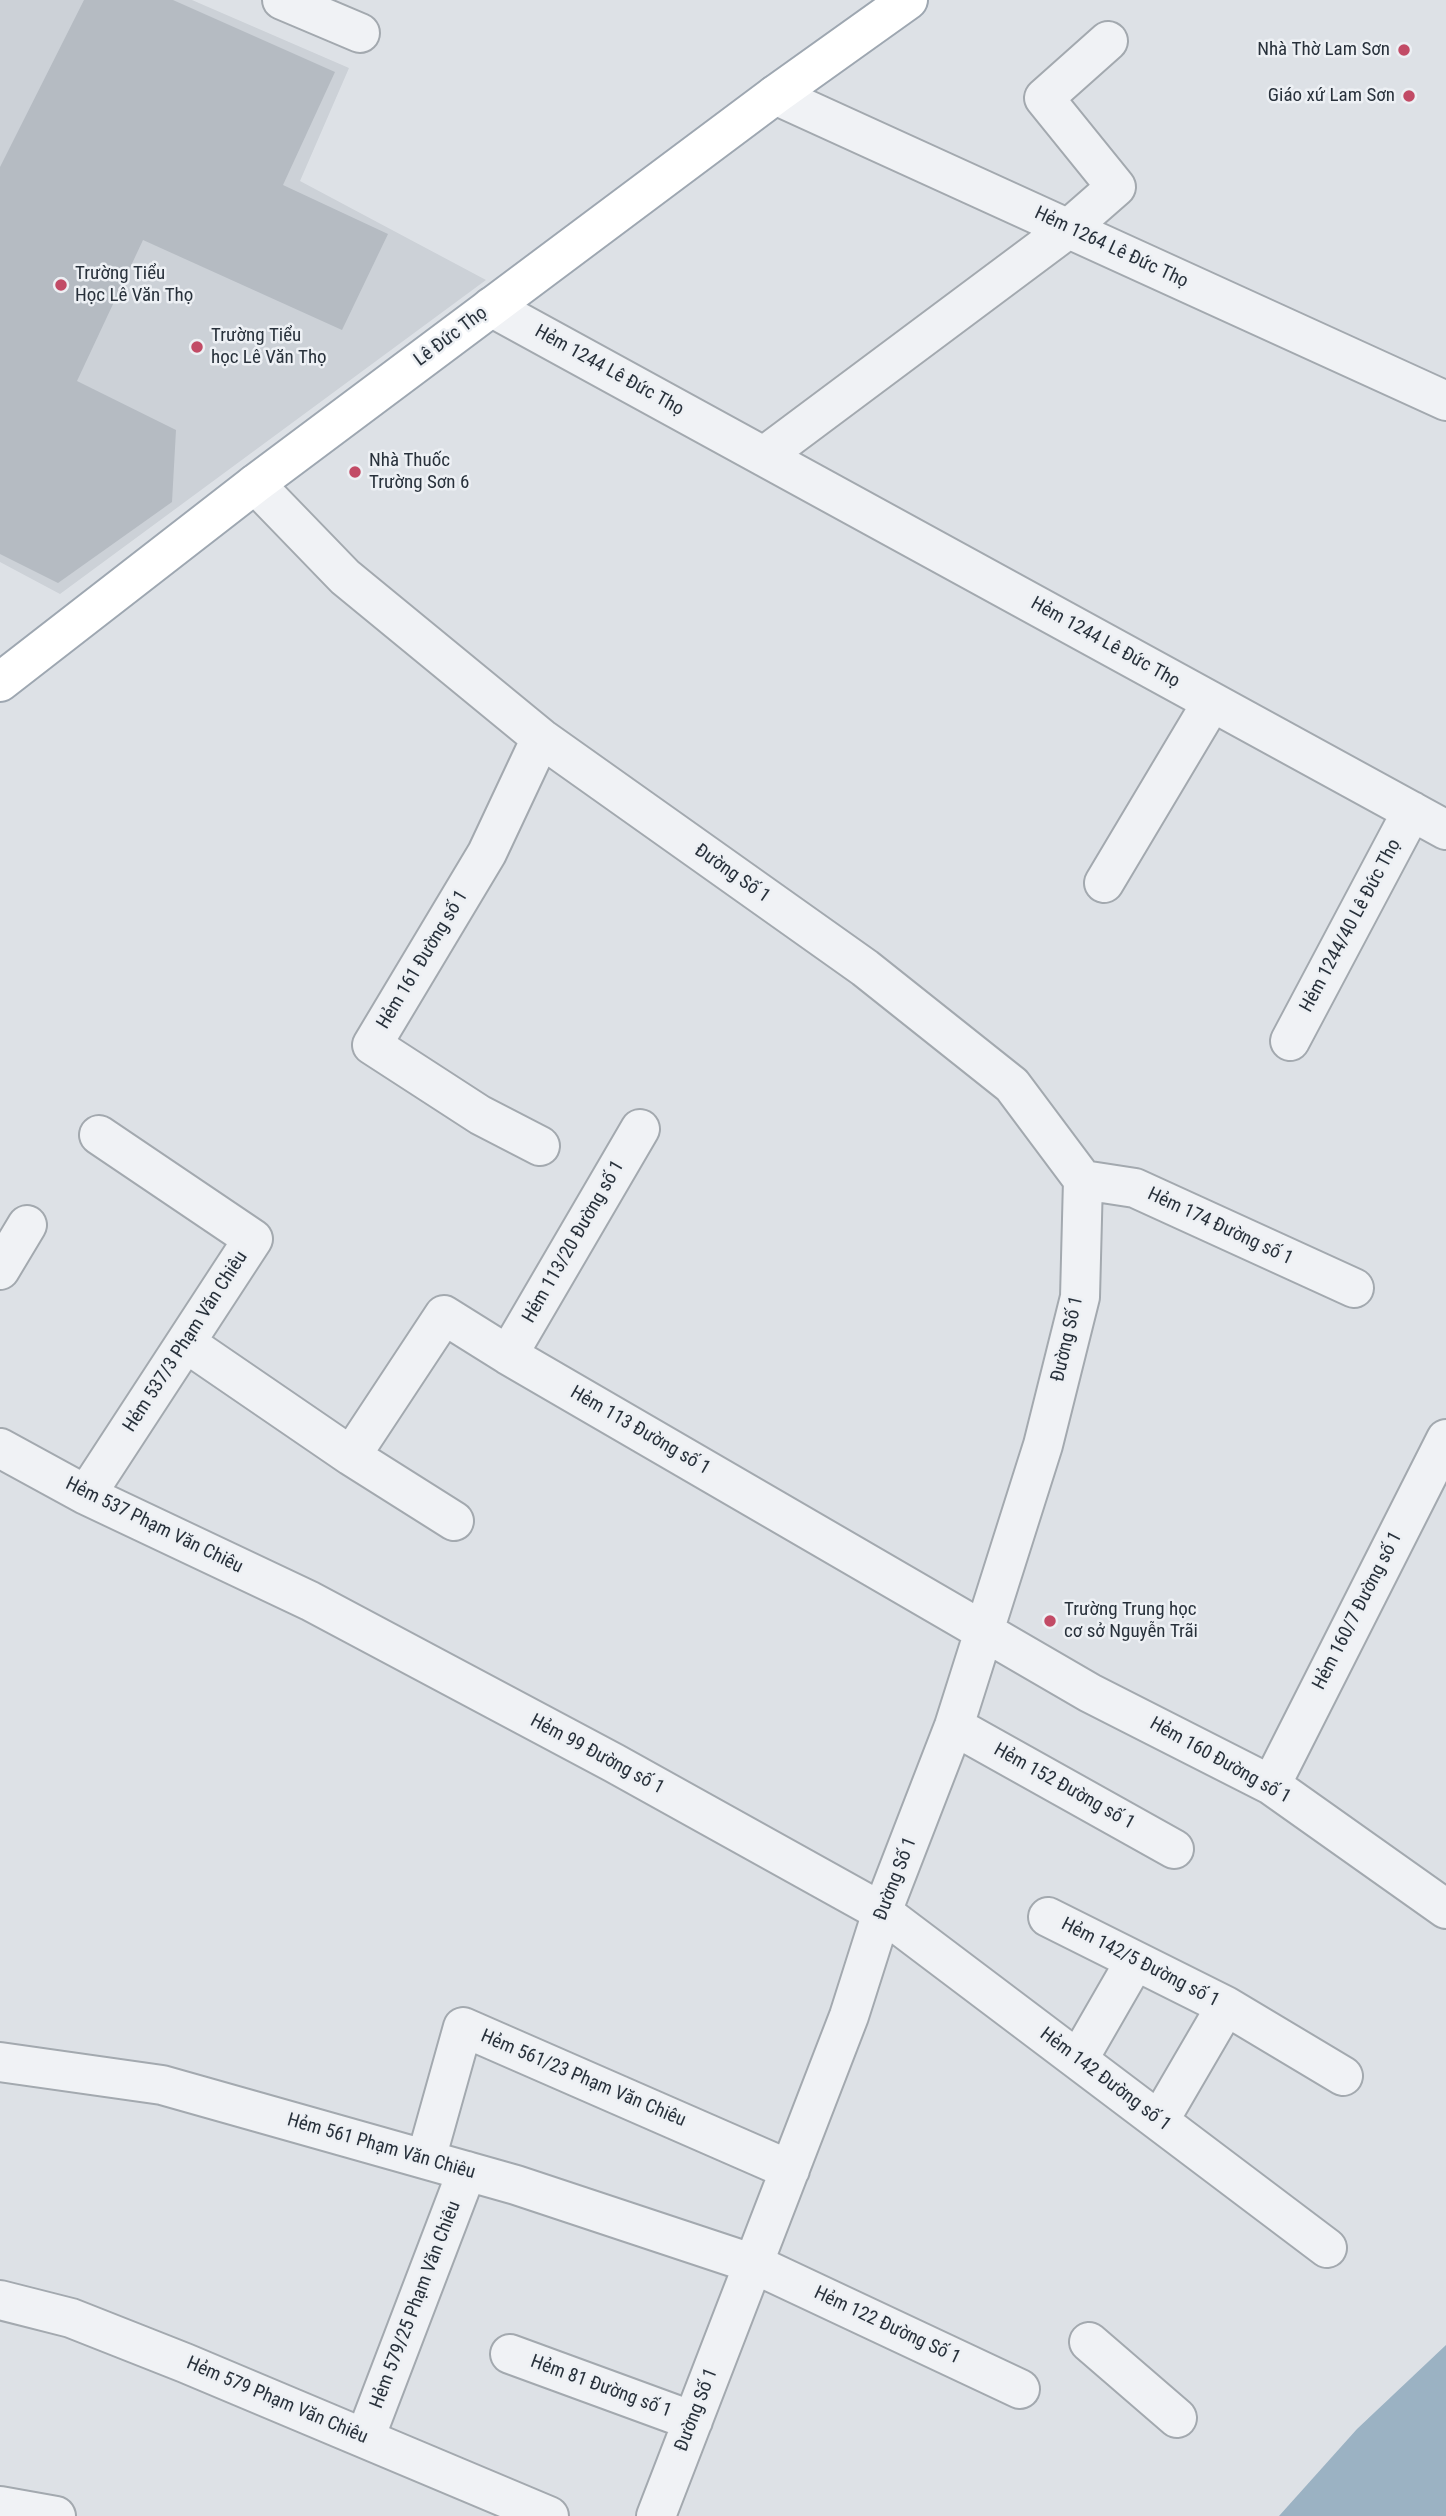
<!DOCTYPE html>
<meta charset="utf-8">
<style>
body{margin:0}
canvas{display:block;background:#dde1e6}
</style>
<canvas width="1446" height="2516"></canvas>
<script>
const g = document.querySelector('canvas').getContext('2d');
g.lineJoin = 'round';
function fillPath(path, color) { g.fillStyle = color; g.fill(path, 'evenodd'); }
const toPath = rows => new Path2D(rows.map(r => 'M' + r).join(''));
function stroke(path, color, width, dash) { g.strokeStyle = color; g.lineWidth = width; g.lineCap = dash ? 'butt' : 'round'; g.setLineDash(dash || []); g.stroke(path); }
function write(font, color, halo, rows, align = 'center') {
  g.font = font + ' "Roboto Condensed",sans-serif'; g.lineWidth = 5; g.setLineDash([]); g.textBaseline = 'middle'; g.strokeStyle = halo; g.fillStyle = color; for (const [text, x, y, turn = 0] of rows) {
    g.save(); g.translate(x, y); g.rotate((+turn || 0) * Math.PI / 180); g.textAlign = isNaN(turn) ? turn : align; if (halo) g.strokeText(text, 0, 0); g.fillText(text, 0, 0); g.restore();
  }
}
fillPath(toPath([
 [0,0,192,0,349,68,300,181,486,280,60,594,0,562]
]), '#ccd1d7');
fillPath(toPath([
 [1446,2345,1446,2516,1279,2516,1357,2429]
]), '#9bb2c3');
fillPath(toPath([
 [84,0,173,0,335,72,283,185,388,234,342,330,143,240,77,381,176,430,172,502,58,583,0,554,0,167]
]), '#b5bbc2');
const minor = toPath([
 [282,0,360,33],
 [775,95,1446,401],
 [491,307,1446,830],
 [764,456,1068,229,1116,187,1044,98,1108,41],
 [255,484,345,577,541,738,865,968,1012,1085,1083,1180,1080,1297,1043,1445,954,1726,882,1912,849,2016,656,2516],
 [1104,883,1212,702],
 [1290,1041,1412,811],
 [540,1146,480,1115,372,1045,487,853,541,738],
 [1083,1180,1135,1188,1354,1288],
 [0,1270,27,1225],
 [186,1343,351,1456,454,1521],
 [508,1355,640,1129],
 [0,1448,86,1495,310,1601,614,1763,882,1912,1327,2248],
 [351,1456,444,1315,508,1355,1090,1693,1271,1785,1446,1909],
 [86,1495,253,1239,99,1135],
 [954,1726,1174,1849],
 [1271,1785,1446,1439],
 [1048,1917,1226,2006,1159,2121],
 [1226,2006,1343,2076],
 [1078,2060,1135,1961],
 [0,2062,162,2085,516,2185,754,2264,1020,2389],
 [426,2159,463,2027,790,2170],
 [0,2300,71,2318,185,2363,549,2516],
 [1089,2342,1177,2418],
 [510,2354,693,2421],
 [365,2438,467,2171],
 [0,2506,56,2516]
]);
const major = toPath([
 [0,682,255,484,775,95,908,0]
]);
stroke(minor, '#a3a9af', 42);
stroke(major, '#9ea7b1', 42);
stroke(minor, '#f0f2f5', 38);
stroke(major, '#fff', 38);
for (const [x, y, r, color] of [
 [1404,50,7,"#c24b66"],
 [1409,96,7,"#c24b66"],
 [61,285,7,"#c24b66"],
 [197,347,7,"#c24b66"],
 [355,472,7,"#c24b66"],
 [1050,1621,7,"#c24b66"]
]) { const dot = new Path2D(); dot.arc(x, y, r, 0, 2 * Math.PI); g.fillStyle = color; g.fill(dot); stroke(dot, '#edf0f4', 2.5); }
write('19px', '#28313b', '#edf0f4', [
 ["Nhà Thờ Lam Sơn",1390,50,"right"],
 ["Giáo xứ Lam Sơn",1395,96,"right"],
 ["Trường Tiểu",75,274],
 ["Học Lê Văn Thọ",75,296],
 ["Trường Tiểu",211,336],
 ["học Lê Văn Thọ",211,358],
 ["Nhà Thuốc",369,461],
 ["Trường Sơn 6",369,483],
 ["Trường Trung học",1064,1610],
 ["cơ sở Nguyễn Trãi",1064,1632]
], 'left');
write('19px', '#28313b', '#edf0f4', [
 ["Hẻm 1264 Lê Đức Thọ",1111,248,25],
 ["Lê Đức Thọ",451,337,-37],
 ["Hẻm 1244 Lê Đức Thọ",609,371,29],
 ["Hẻm 1244 Lê Đức Thọ",1105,643,29],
 ["Đường Số 1",732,874,35],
 ["Hẻm 1244/40 Lê Đức Thọ",1351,926,-62],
 ["Hẻm 161 Đường số 1",423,960,-59],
 ["Hẻm 174 Đường số 1",1220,1227,25],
 ["Hẻm 113/20 Đường số 1",574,1242,-60],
 ["Đường Số 1",1068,1339,-77],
 ["Hẻm 537/3 Phạm Văn Chiêu",186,1342,-57],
 ["Hẻm 113 Đường số 1",640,1431,30],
 ["Hẻm 537 Phạm Văn Chiêu",154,1526,26],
 ["Hẻm 160/7 Đường số 1",1358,1611,-63],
 ["Hẻm 99 Đường số 1",597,1755,28],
 ["Hẻm 160 Đường số 1",1220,1761,29],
 ["Hẻm 152 Đường số 1",1064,1787,29],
 ["Đường Số 1",896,1879,-69],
 ["Hẻm 142/5 Đường số 1",1140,1963,27],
 ["Hẻm 561/23 Phạm Văn Chiêu",583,2079,23],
 ["Hẻm 142 Đường số 1",1105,2080,37],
 ["Hẻm 561 Phạm Văn Chiêu",381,2147,16],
 ["Hẻm 579/25 Phạm Văn Chiêu",416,2305,-69],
 ["Hẻm 122 Đường Số 1",887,2326,25],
 ["Hẻm 81 Đường số 1",601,2387,20],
 ["Hẻm 579 Phạm Văn Chiêu",277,2401,23],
 ["Đường Số 1",697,2410,-69]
]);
</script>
